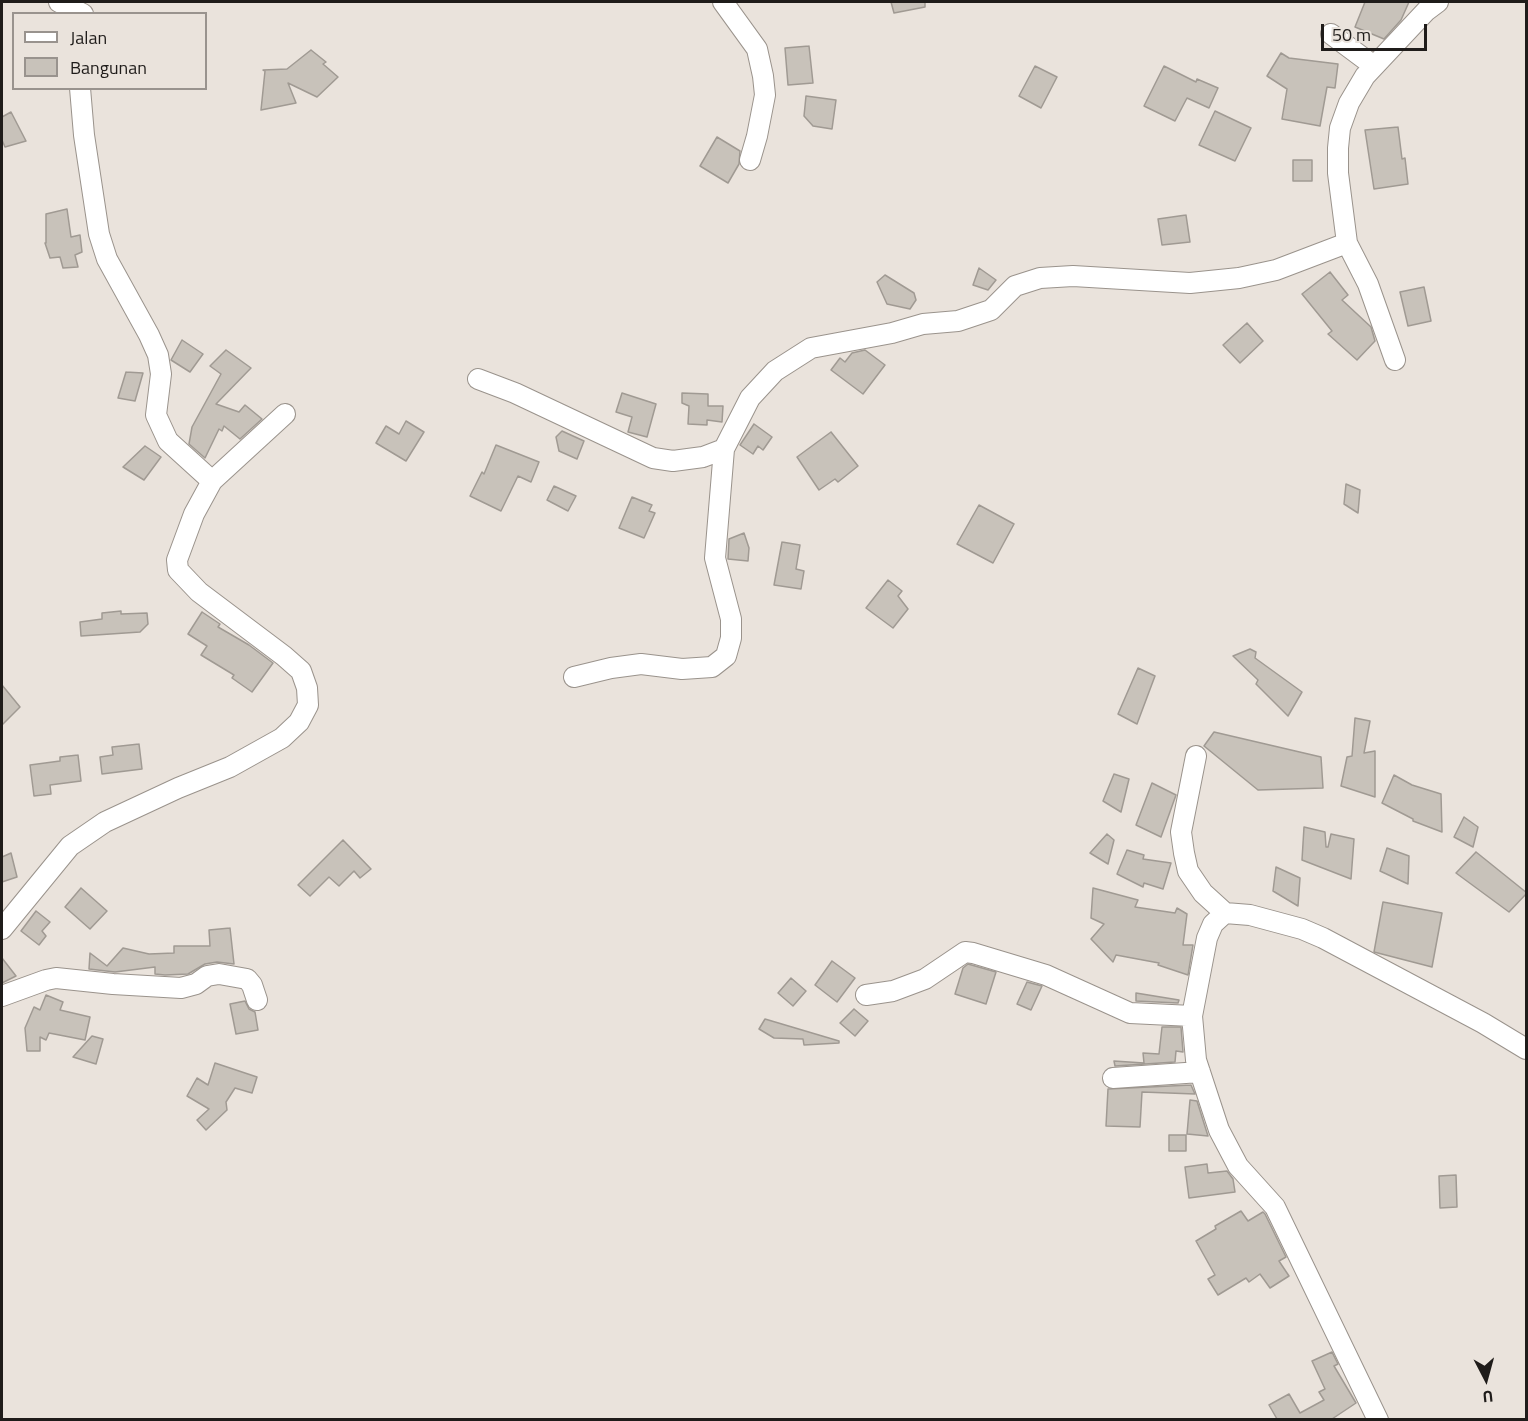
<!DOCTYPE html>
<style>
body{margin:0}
#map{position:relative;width:1528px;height:1421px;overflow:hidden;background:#eae3dc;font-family:"Titillium Web",sans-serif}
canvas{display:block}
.frame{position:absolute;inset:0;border:3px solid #1f1c1a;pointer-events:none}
.legend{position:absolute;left:12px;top:12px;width:195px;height:78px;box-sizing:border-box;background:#eae3dc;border:2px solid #99938e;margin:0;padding:8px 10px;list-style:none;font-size:18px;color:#1f1c1a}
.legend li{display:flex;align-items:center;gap:12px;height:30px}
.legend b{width:30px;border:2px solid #99938e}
.north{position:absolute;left:1456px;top:1349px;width:60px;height:60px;-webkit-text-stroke:4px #eae3dc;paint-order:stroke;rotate:174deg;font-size:16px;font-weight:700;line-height:24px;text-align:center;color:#1f1c1a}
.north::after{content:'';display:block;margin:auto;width:21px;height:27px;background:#1f1c1a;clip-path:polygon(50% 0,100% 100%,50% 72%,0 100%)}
.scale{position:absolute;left:1321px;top:24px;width:106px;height:27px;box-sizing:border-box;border:3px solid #1f1c1a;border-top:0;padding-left:8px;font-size:18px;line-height:21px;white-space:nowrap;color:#1f1c1a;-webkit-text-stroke:4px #eae3dc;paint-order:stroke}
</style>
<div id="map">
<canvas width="1528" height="1421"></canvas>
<div class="frame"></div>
<ul class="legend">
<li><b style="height:8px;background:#fff"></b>Jalan</li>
<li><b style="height:16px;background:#c8c2ba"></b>Bangunan</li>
</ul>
<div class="north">U</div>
<div class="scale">50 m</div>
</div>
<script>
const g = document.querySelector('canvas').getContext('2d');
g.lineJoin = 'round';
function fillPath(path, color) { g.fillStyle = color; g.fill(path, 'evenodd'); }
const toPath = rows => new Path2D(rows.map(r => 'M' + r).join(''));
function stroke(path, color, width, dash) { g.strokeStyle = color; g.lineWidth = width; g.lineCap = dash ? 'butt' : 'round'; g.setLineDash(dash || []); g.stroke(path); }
const building = toPath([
 [891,2,925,2,925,7,894,13,891,2],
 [1365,2,1409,2,1401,20,1384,39,1355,27,1365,2],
 [809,46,813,83,788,85,785,48,809,46],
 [311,50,326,62,323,64,338,77,317,97,288,83,296,103,261,110,265,71,263,70,287,69,311,50],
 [1281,53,1289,58,1338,64,1335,88,1327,87,1320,126,1282,119,1287,89,1267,76,1281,53],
 [1035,66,1057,77,1041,108,1019,96,1035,66],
 [1164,66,1196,82,1197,79,1218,88,1209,108,1187,98,1175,121,1144,106,1164,66],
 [806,96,836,100,832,129,813,126,804,116,806,96],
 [1215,111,1251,128,1235,161,1199,145,1215,111],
 [11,112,26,141,5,147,2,140,2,117,11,112],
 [1398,127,1402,159,1405,158,1408,184,1374,189,1365,130,1398,127],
 [717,137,740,151,739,164,728,183,700,166,717,137],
 [1293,160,1312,160,1312,181,1293,181,1293,160],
 [67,209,71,237,80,235,82,252,75,255,78,267,63,268,60,257,50,258,45,243,46,243,46,214,67,209],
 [1186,215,1190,242,1162,245,1158,219,1186,215],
 [979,268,996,280,988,290,973,285,979,268],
 [1330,272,1348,295,1342,300,1371,327,1375,341,1357,360,1328,334,1332,331,1302,294,1330,272],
 [885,275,914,293,916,300,910,309,887,304,877,282,885,275],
 [1424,287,1431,321,1408,326,1400,292,1424,287],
 [1247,323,1263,341,1240,363,1223,345,1247,323],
 [182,340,203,354,190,372,171,360,182,340],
 [226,350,251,368,216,404,239,412,245,405,262,419,240,439,224,426,222,431,219,429,205,458,189,444,192,427,221,374,210,366,226,350],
 [865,350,885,365,863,394,831,370,840,358,845,362,852,353,865,350],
 [126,372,143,373,135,401,118,398,126,372],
 [622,393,656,404,647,437,628,432,632,417,616,412,622,393],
 [682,393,708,394,708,406,723,406,722,422,707,420,707,425,688,424,689,406,682,403,682,393],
 [406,421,424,432,406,461,376,443,386,426,399,434,406,421],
 [754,424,772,437,763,450,758,446,753,454,740,445,754,424],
 [562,431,584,441,577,459,559,451,556,437,562,431],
 [831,432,858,466,838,482,835,479,819,490,797,457,831,432],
 [496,445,539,462,531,482,518,476,501,511,470,496,482,472,484,474,496,445],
 [145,446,161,457,144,480,123,467,145,446],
 [1346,484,1360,490,1358,513,1344,504,1346,484],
 [554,486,576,496,568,511,547,500,554,486],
 [632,497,652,505,649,511,655,513,644,538,619,528,632,497],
 [979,505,1014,524,993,563,957,544,979,505],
 [744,533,749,548,748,561,728,559,729,539,744,533],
 [782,542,800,545,796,569,804,571,801,589,774,585,782,542],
 [888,580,902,591,898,596,908,609,893,628,866,608,888,580],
 [121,611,121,614,147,613,148,624,140,632,81,636,80,622,102,619,102,613,121,611],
 [202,612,220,624,218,627,249,645,273,663,252,692,232,678,234,675,201,655,207,646,188,634,202,612],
 [1250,649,1256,652,1255,658,1302,692,1288,716,1256,684,1258,680,1233,656,1250,649],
 [1138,668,1155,676,1137,724,1118,714,1138,668],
 [2,685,20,707,2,725,2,685],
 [1355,718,1370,721,1364,753,1375,751,1375,797,1341,786,1347,757,1352,756,1355,718],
 [1214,732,1321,757,1323,788,1258,790,1204,746,1214,732],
 [139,744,142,769,102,774,100,757,113,755,112,747,139,744],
 [78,755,81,781,50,785,51,794,34,796,30,765,60,761,60,757,78,755],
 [1114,774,1129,779,1121,812,1103,801,1114,774],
 [1394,775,1412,785,1441,794,1442,832,1413,821,1413,819,1382,803,1394,775],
 [1152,783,1176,795,1161,837,1136,825,1152,783],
 [1464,817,1478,827,1473,847,1454,837,1464,817],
 [1304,827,1325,832,1326,847,1328,847,1331,834,1354,839,1351,879,1302,860,1304,827],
 [1107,834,1114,840,1108,864,1090,853,1107,834],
 [343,840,371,869,360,878,354,871,339,886,329,877,310,896,298,885,343,840],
 [1387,848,1409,856,1408,884,1380,871,1387,848],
 [1127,850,1144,855,1143,859,1171,863,1163,889,1144,883,1143,887,1117,874,1127,850],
 [1476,852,1527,893,1509,912,1456,873,1476,852],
 [11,853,17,877,2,882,2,857,11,853],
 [1276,867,1300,878,1298,906,1273,891,1276,867],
 [81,888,107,911,90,929,65,907,81,888],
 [1093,888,1138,900,1135,907,1175,913,1177,908,1187,914,1183,945,1193,945,1188,975,1158,965,1159,963,1116,955,1113,962,1091,939,1104,924,1091,918,1093,888],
 [1383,902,1442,913,1432,967,1374,952,1383,902],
 [36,911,50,922,42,931,46,936,39,945,21,931,36,911],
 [230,928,234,964,217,962,205,964,188,974,165,975,155,974,155,967,115,972,89,969,90,953,107,966,123,948,149,954,174,953,174,946,210,946,209,930,230,928],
 [2,958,16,976,2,983,2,958],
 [832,961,855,978,837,1002,815,985,832,961],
 [968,964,996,972,986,1004,955,994,963,968,968,964],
 [791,978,806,991,793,1006,778,993,791,978],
 [1027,982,1042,986,1031,1010,1017,1004,1027,982],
 [1136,993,1179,1000,1178,1003,1136,1001,1136,993],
 [46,995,63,1002,60,1010,90,1017,85,1040,49,1033,46,1040,40,1037,40,1051,27,1051,25,1028,34,1007,40,1010,46,995],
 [245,1001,249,1009,255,1012,258,1030,236,1034,230,1004,245,1001],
 [854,1009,868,1021,855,1036,840,1023,854,1009],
 [765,1019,839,1041,839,1043,804,1045,803,1039,774,1038,759,1029,765,1019],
 [1162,1027,1181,1027,1183,1052,1176,1051,1175,1062,1115,1066,1114,1061,1144,1063,1143,1053,1159,1054,1162,1027],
 [92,1036,103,1039,96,1064,73,1057,92,1036],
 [215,1063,257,1077,252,1093,235,1088,226,1102,227,1110,206,1130,197,1120,209,1109,187,1096,197,1078,208,1085,215,1063],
 [1191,1085,1195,1094,1142,1092,1140,1127,1106,1126,1108,1089,1191,1085],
 [1190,1100,1197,1101,1208,1136,1187,1134,1190,1100],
 [1169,1135,1186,1135,1186,1151,1169,1151,1169,1135],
 [1207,1164,1208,1173,1227,1171,1233,1179,1235,1192,1189,1198,1185,1167,1207,1164],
 [1456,1175,1457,1207,1440,1208,1439,1176,1456,1175],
 [1241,1211,1248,1221,1263,1212,1265,1214,1286,1257,1279,1261,1289,1276,1270,1288,1260,1274,1249,1282,1246,1278,1218,1295,1208,1279,1215,1275,1196,1241,1216,1229,1215,1226,1241,1211],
 [1332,1352,1338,1364,1334,1366,1356,1403,1332,1419,1277,1419,1269,1405,1289,1394,1300,1413,1324,1400,1319,1392,1325,1389,1312,1361,1332,1352]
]);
fillPath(building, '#c8c2ba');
stroke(building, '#a09a93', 1.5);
const minor = toPath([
 [59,2,83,14],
 [723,2,757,49,763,76,765,95,757,136,750,160],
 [1331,34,1374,66],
 [1395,360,1368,284,1347,243,1338,173,1338,148,1340,128,1349,103,1365,76,1426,11,1438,2],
 [478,379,515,393,653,458,673,461,703,457,724,449],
 [212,481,285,414],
 [574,677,611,668,641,664,682,669,712,667,726,656,731,638,731,619,715,558,724,449,750,398,775,371,811,348,892,333,923,324,958,321,991,310,1015,286,1040,278,1073,276,1190,283,1239,278,1276,270,1347,243],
 [1196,756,1181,832,1184,853,1188,871,1203,893,1225,913],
 [2,929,70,846,105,822,178,788,230,767,282,738,299,722,308,705,307,688,301,671,284,656,199,592,178,570,177,560,194,514,212,481,168,441,156,415,161,374,158,355,149,335,107,259,99,234,84,135,80,88],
 [866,995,893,991,925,979,965,952,973,953,1046,975,1130,1013,1192,1016],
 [2,996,46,980,56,978,113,984,181,988,196,984,207,976,219,974,247,979,252,985,257,1000],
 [1113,1078,1200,1072],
 [1378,1420,1275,1207,1238,1166,1219,1130,1196,1060,1192,1016,1207,938,1213,924,1225,913,1250,915,1302,929,1323,938,1483,1023,1526,1049]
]);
stroke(minor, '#9a938c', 22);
stroke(minor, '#fff', 20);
</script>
